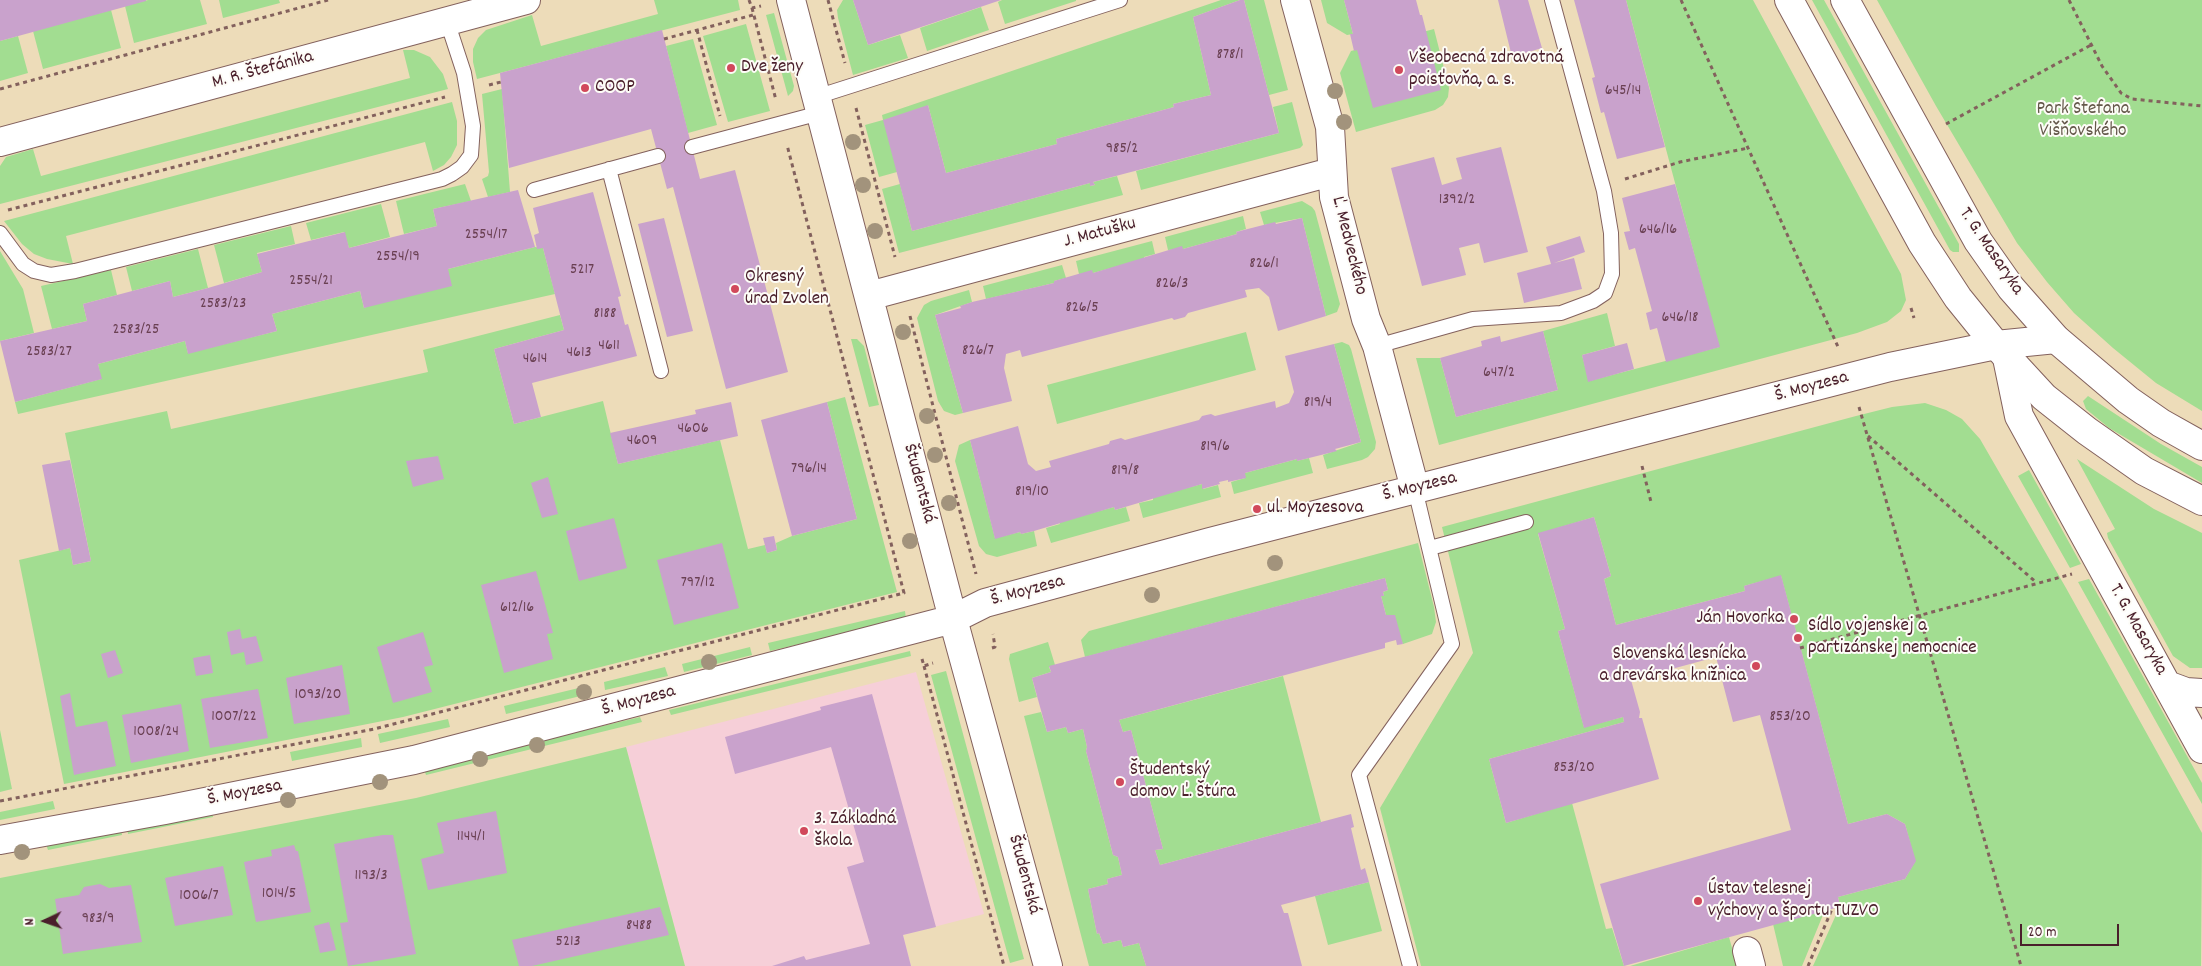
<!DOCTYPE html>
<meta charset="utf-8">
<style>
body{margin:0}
#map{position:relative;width:2202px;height:966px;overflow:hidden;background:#eddcb9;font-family:Dekko,sans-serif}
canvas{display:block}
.north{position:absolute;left:20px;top:896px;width:50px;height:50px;-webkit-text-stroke:4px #fdfcf7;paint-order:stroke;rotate:267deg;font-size:14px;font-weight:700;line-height:20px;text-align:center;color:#4a1f2b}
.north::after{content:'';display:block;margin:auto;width:18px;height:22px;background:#4a1f2b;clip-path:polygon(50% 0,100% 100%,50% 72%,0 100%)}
.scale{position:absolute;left:2020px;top:924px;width:99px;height:22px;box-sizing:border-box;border:2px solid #4a1f2b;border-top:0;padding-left:6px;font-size:15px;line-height:18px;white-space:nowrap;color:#4a1f2b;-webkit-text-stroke:4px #fdfcf7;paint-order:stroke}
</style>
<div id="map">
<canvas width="2202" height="966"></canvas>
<div class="north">N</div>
<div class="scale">20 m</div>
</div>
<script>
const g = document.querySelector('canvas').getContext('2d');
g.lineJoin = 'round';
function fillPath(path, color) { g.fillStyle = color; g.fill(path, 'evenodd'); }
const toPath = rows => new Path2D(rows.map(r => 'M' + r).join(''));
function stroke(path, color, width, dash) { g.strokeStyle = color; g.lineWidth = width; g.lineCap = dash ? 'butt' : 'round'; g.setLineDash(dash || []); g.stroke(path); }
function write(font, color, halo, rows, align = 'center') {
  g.font = font + ' Dekko,sans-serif'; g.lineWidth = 4; g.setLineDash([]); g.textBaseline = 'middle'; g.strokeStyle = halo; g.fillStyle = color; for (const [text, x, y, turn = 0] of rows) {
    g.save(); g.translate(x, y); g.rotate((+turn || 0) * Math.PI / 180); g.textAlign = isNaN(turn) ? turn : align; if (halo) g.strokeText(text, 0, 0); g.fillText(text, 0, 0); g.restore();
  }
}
fillPath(toPath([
 [916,672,984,914,903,935,911,966,685,966,626,747]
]), '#f6cfd8');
fillPath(toPath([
 [148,0,200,0,207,24,134,43,125,6],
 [219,0,279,0,280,3,223,18],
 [654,0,738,0,740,10,477,79,473,62,473,49,478,38,486,30,532,15,541,46,658,14],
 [843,0,853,0,868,45,900,35,908,58,853,75,838,18,837,10],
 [1002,0,1076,0,1076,1,1005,24,998,2],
 [1221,0,1240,0,1193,17,1211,95,1173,104,1174,107,1056,139,1057,144,946,173,928,105,897,172,879,177,865,125,883,120,882,115],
 [1244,0,1264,0,1288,90,1269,95],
 [1321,0,1344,0,1353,34,1347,35,1327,23],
 [1626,0,1753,0,1901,274,1906,300,1901,311,1887,322,1857,333,1439,445,1416,358,1440,358,1456,417,1558,390,1543,331,1607,313,1615,346,1582,355,1589,381,1719,347],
 [1812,0,1824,0,1959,244,1959,252,1953,252,1950,250],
 [1877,0,2202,0,2202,411,2156,383,2113,348,2074,313,2047,282,2017,243,1936,106],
 [981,7,989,30,927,51,920,28],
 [111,10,121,48,43,69,33,31],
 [774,13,794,86,793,91,788,96,766,15],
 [746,24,770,111,728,122,703,36],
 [1434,29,1449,88,1448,97,1443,105,1435,110,1356,132,1340,73,1351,51],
 [18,36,28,73,0,81,0,41],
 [693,39,717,125,688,133,666,46],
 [403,50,414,50,430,57,443,74,448,89,0,204,0,166,6,157,33,149,41,176,410,78],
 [502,89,510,192,488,197,482,179,488,176,489,172,482,94],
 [452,102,457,121,457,145,451,157,444,165,433,171,425,142,66,236,73,264,47,259,34,254,22,244,4,221],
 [1292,102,1303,145,1300,148,1141,190,1136,171,1279,133,1273,107],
 [1117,176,1123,195,899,253,882,189,900,184,912,231,1090,183,1090,186,1095,185,1093,182],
 [465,184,471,201,433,209,437,226,404,234,396,201],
 [1302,201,1312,207,1315,211,1340,304,1337,312,1326,316,1302,218,1264,225,1260,212],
 [381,204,390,237,349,248,344,232,311,240,306,223],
 [1243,216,1246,229,1236,232,1237,234,1183,249,1168,250,1165,237],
 [291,226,295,244,257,253,262,272,224,283,214,245],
 [1152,241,1155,254,1144,257,1144,259,1093,273,1079,274,1076,261],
 [535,247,543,248,555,294,18,414,15,402,101,379,98,364,185,341,188,353,277,331,272,314,360,291,364,308,448,269],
 [198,249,208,288,173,297,170,281,132,291,126,267],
 [0,251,23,289,34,333,0,341],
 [1062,265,1066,278,1054,281,1054,283,986,299,983,286],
 [111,270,117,295,83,304,87,321,52,329,41,286],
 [969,290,972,302,935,315,963,413,955,415,944,411,938,401,917,318,924,305,931,301],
 [560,315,564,330,494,349,514,424,603,401,618,464,720,440,748,549,765,545,767,553,777,550,776,543,792,536,857,519,827,402,845,397,897,592,403,717,64,784,19,560,70,548,73,565,91,561,65,433,167,411,171,429,428,372,423,350],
 [1246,332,1256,370,1057,424,1047,385],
 [851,339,857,339,864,346,879,405,869,407],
 [1342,342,1349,345,1351,349,1376,442,1375,449,1368,457,1362,460,1327,469,1323,455,1361,442,1334,344],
 [2088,396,2161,444,2202,467,2202,483,2109,428,2086,409,2083,401],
 [1925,403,1946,410,1962,419,1980,439,2066,588,2202,833,2201,966,1813,966,1840,906,1838,897,1905,879,1915,861,1905,824,1887,814,1848,824,1781,576,1744,586,1745,591,1616,625,1604,579,1611,576,1594,517,1538,534,1565,629,1558,631,1584,727,1623,717,1624,722,1489,759,1506,823,1572,803,1606,929,1612,928,1624,966,1421,966,1380,808,1473,653,1442,527,1856,416,1892,407],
 [970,440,995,538,1020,532,1021,534,1034,531,1037,546,997,557,986,554,979,546,955,461,959,445],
 [1309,458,1313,473,1234,494,1231,482,1245,478,1245,473,1297,459,1297,461],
 [2077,459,2154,509,2202,533,2202,668,2190,668,2173,656,2108,538,2107,533,2115,529],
 [2029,470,2076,555,2081,564,2070,568,2018,476],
 [1202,484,1203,489,1218,485,1221,497,1143,518,1139,503,1153,500,1153,497],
 [1114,507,1115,510,1126,507,1130,521,1051,543,1046,528,1060,524,1059,522],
 [1418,543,1434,607,1436,622,1432,634,1403,644,1389,615,1386,615,1381,596,1384,596,1383,592,1388,590,1385,578,1085,657,1081,640,1089,631],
 [2089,579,2202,783,2202,804,2078,582],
 [905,611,906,619,770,651,768,643],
 [1048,642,1055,665,1049,667,1051,672,1032,678,1037,697,1019,702,1009,659,1010,654],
 [750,647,752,655,684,672,682,664],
 [910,651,911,656,671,715,669,710],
 [665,667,668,676,605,690,604,682],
 [946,671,1024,959,1010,963,931,675],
 [1283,676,1321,822,1160,865,1155,850,1163,849,1131,730,1123,732,1119,720],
 [587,686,589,694,506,714,504,706],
 [1041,712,1047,732,1066,727,1068,733,1083,729,1087,747,1086,751,1113,855,1118,857,1122,875,1107,879,1108,884,1088,889,1097,934,1099,933,1103,944,1121,940,1123,947,1139,943,1146,966,1089,966,1024,716],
 [640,717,642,722,426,775,424,769],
 [448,719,450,727,380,743,378,734],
 [0,730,12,789,0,792],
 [361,738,362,747,292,761,290,752],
 [626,747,685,966,0,966,0,878,416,798],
 [53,801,55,809,0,820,0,812],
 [212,812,213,817,128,834,127,828],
 [121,829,122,835,48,850,46,844],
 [1369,882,1382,931,1328,945,1315,896],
 [1825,910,1802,966,1783,966,1773,924],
 [1729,937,1737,966,1630,966]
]), '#a2dd91');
fillPath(toPath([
 [0,0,146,0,146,1,0,41],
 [853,0,1001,0,868,45],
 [1240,0,1244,0,1279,133,1093,182,1095,185,1090,186,1090,183,912,231,883,120,928,105,946,173,1057,144,1056,139,1174,107,1173,104,1211,95,1193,17],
 [1344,0,1416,0,1420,15,1422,15,1441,90,1373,108,1357,50,1354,51,1350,34,1353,34],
 [1498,0,1528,0,1542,48,1512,57],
 [1574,0,1626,0,1665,147,1617,159,1604,112,1601,113,1592,78,1595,77],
 [662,30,700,179,735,170,788,372,726,389,673,187,667,189,651,129,509,168,500,73],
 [1501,147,1528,252,1484,263,1479,243,1459,248,1466,275,1422,286,1391,168,1434,157,1442,185,1462,179,1456,158],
 [1675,184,1720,347,1666,362,1657,328,1650,330,1646,313,1652,311,1635,248,1629,250,1624,232,1630,231,1622,198],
 [518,190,535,247,448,269,452,286,364,308,360,291,272,314,277,331,188,354,185,341,98,364,102,379,15,402,0,341,87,321,83,304,170,281,173,297,208,288,262,272,257,254,345,232,349,248,437,226,433,209],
 [593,192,621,296,618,297,625,325,628,324,637,356,532,383,541,417,514,424,494,349,564,330,543,248,537,249,534,235,539,233,533,208],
 [664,218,693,331,667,337,638,224],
 [1302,218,1326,316,1278,331,1269,297,1259,288,1245,290,1247,297,1188,313,1185,317,1174,320,1172,318,1022,357,1020,350,1006,354,1004,368,1012,401,963,413,935,315,961,308,960,306,972,302,1054,283,1054,281,1092,270,1093,273,1182,246,1183,249,1237,234,1236,232,1275,222,1276,224],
 [1580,236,1585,252,1554,263,1574,258,1582,289,1524,303,1517,273,1551,264,1546,247],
 [1543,331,1558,390,1456,417,1440,358,1482,346,1481,341,1500,336,1501,342],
 [1627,343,1634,369,1588,382,1582,355],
 [1334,344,1361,442,1335,449,1337,451,1297,461,1297,459,1245,473,1246,478,1228,482,1228,480,1219,482,1220,484,1202,489,1202,484,1115,510,1114,507,1034,531,1021,534,1020,532,995,539,970,440,1018,426,1028,464,1036,471,1051,467,1049,461,1109,444,1110,441,1121,438,1125,440,1199,420,1202,416,1211,414,1215,416,1275,401,1276,408,1289,403,1294,392,1285,356],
 [731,402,738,436,618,464,610,433,696,414,695,410],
 [827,402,857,519,792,536,761,420],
 [438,456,444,479,413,487,406,461],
 [70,460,91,561,73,565,70,548,59,551,42,465],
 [548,477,558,514,542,518,531,483],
 [1594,517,1611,576,1604,579,1616,625,1745,591,1744,586,1781,575,1848,824,1887,814,1905,824,1916,861,1905,879,1838,897,1840,906,1832,909,1624,966,1600,884,1791,830,1760,715,1733,722,1716,657,1631,680,1640,712,1639,718,1642,718,1659,779,1506,823,1489,759,1624,722,1623,717,1584,728,1558,631,1565,629,1538,533],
 [614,518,627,568,579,581,566,531],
 [774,536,777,550,767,553,763,538],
 [722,543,739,608,674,625,657,560],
 [536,571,553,633,547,634,553,659,504,673,481,585],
 [1385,578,1388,590,1383,592,1384,596,1381,596,1386,615,1395,615,1403,644,1397,645,1396,640,1385,643,1385,648,1119,720,1123,732,1131,730,1163,849,1155,850,1160,865,1351,814,1354,827,1351,828,1361,870,1365,868,1369,882,1281,905,1284,913,1288,913,1302,966,1146,966,1139,943,1123,947,1121,940,1103,944,1099,933,1097,934,1088,889,1108,884,1107,879,1122,875,1118,857,1113,855,1086,751,1087,747,1083,729,1068,733,1066,727,1047,732,1032,678,1051,672,1049,666],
 [240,629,242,639,256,636,263,661,246,665,244,652,231,655,227,632],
 [423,632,433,665,424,667,432,692,393,703,377,647],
 [115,650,123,673,108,678,101,654],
 [210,655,213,673,196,676,193,658],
 [342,665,350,714,294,724,286,678],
 [258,689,268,738,210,748,201,699],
 [70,693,76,727,107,721,116,766,74,775,60,696],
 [872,694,936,927,903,935,911,966,772,966,804,956,806,960,870,944,847,867,864,862,831,747,735,774,725,737,821,710,820,707],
 [181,704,189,751,131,763,122,715],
 [496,811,507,873,428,890,421,859,444,853,437,823],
 [383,835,393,835,416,954,348,966,340,923,348,922,334,844],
 [294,845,296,851,298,851,311,912,256,922,244,862,272,856,271,850],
 [223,866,233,915,175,926,165,878],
 [100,884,109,888,131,885,142,942,63,954,55,899,79,895,84,887],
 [660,907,669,935,532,966,519,966,512,940],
 [329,922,336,950,320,953,314,926]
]), '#c9a2cc');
const service = toPath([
 [816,97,1120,0],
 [692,147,820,113],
 [609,169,661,371],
 [534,190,658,156],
 [0,233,23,264,34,271,51,275,75,271,442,179,452,174,462,167,471,155,473,126,464,73,447,21],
 [1377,346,1473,319,1561,313,1593,301,1605,293,1612,274,1611,233,1604,191,1552,0],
 [1430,548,1526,522],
 [1410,966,1359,775,1452,644,1415,489]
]);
const minor = toPath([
 [791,0,953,619,1048,966],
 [1295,0,1330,127,1334,197,1366,319,1377,346,1415,489],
 [0,142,526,0],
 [869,296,1331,172],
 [2007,358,2019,416,2202,749],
 [2167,685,2186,692,2202,693],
 [0,840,165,810,414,760,953,619,985,603,1210,542,1890,367,1996,345,2056,339],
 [1747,951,1751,966]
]);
const tertiary = toPath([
 [1789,0,1922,243,1958,298,1996,345,2044,397,2087,431,2144,471,2202,501],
 [1845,0,1978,241,2011,288,2056,339,2128,400,2161,423,2202,446]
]);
stroke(service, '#83615d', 16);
stroke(minor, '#83615d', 30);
stroke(tertiary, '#83615d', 30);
stroke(toPath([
 [749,0,752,8,761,6],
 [828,0,845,63],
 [1681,0,1839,349],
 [2069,0,2102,66,2121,93,2132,99,2202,106],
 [752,8,776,100],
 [697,30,720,116],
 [664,39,753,15],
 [489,85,501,82],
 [0,89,328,0],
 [856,108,895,257],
 [1946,124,2091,45],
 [1625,179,1680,162,1748,148],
 [8,210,445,97],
 [1911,308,1914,318],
 [910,316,976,574],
 [1859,407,2021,966],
 [1868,436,2037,583],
 [1642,466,1651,502],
 [992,648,995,647,993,634],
 [1800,648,2072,574],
 [922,659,924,666,933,663],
 [924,666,1004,966],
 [0,801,374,729,904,593,787,145],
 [1808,966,1832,909]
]), '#83615d', 3, [4, 4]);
stroke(service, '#fff', 14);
stroke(minor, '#fff', 28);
stroke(tertiary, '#fff', 28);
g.fillStyle = '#a2937c';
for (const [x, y] of [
 [1335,91],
 [1344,122],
 [853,142],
 [863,185],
 [875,231],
 [903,332],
 [927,416],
 [935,455],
 [949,503],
 [910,541],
 [1275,563],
 [1152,595],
 [709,662],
 [584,692],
 [537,745],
 [480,759],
 [380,782],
 [288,800],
 [22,852]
]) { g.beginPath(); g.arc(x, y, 8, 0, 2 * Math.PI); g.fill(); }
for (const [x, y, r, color] of [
 [731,68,5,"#d1495b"],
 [1399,70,5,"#d1495b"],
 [585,88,5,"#d1495b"],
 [735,289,5,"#d1495b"],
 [1257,509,5,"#d1495b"],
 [1794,619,5,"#d1495b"],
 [1798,638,5,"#d1495b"],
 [1756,666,5,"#d1495b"],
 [1120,782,5,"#d1495b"],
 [804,831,5,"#d1495b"],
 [1698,901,5,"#d1495b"]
]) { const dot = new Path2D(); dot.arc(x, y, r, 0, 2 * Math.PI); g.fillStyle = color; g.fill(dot); stroke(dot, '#fdfcf7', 2); }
write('16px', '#6a4053', null, [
 ["878/1",1230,56],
 ["645/14",1623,92],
 ["985/2",1122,150],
 ["1392/2",1457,201],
 ["646/16",1658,231],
 ["2554/17",486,236],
 ["2554/19",398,258],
 ["826/1",1264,265],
 ["5217",582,271],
 ["2554/21",311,282],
 ["826/3",1172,285],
 ["2583/23",223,305],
 ["826/5",1082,309],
 ["8188",605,315],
 ["646/18",1680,319],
 ["2583/25",136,331],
 ["4611",609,347],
 ["826/7",978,352],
 ["2583/27",49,353],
 ["4613",579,354],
 ["4614",535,360],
 ["647/2",1499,374],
 ["819/4",1318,404],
 ["4606",693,430],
 ["4609",642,442],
 ["819/6",1215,448],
 ["796/14",809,470],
 ["819/8",1125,472],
 ["819/10",1032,493],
 ["797/12",698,584],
 ["612/16",517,609],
 ["1093/20",318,696],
 ["1007/22",234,718],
 ["853/20",1790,718],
 ["1008/24",156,733],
 ["853/20",1574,769],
 ["1144/1",471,838],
 ["1193/3",371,877],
 ["1014/5",279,895],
 ["1006/7",199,897],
 ["983/9",98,920],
 ["8488",639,927],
 ["5213",568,943]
]);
write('19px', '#4a1f2b', '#fdfcf7', [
 ["Všeobecná zdravotná",1409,59],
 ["poisťovňa, a. s.",1409,81],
 ["Dve ženy",741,68],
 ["COOP",595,88],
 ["Okresný",745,278],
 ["úrad Zvolen",745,300],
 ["ul. Moyzesova",1267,509],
 ["Ján Hovorka",1784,619,"right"],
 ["Sídlo vojenskej a",1808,627],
 ["partizánskej nemocnice",1808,649],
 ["Slovenská lesnícka",1746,655,"right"],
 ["a drevárska knižnica",1746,677,"right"],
 ["Študentský",1130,771],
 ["domov Ľ. Štúra",1130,793],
 ["3. Základná",814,820],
 ["škola",814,842],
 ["Ústav telesnej",1708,890],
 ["výchovy a športu TUZVO",1708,912]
], 'left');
write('19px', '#4a1f2b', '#fdfcf7', [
 ["M. R. Štefánika",263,71,-15],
 ["J. Matušku",1100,234,-15],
 ["Ľ. Medveckého",1348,246,76],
 ["T. G. Masaryka",1990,252,56],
 ["Š. Moyzesa",1812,388,-15],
 ["Študentská",918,484,75],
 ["Š. Moyzesa",1420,488,-14],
 ["Š. Moyzesa",1028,592,-15],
 ["T. G. Masaryka",2137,630,61],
 ["Š. Moyzesa",639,702,-15],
 ["Š. Moyzesa",245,794,-11],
 ["Študentská",1023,875,75]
]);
write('19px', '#64584a', '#fdfcf7', [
 ["Park Štefana",2083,110],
 ["Višňovského",2083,132]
]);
</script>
